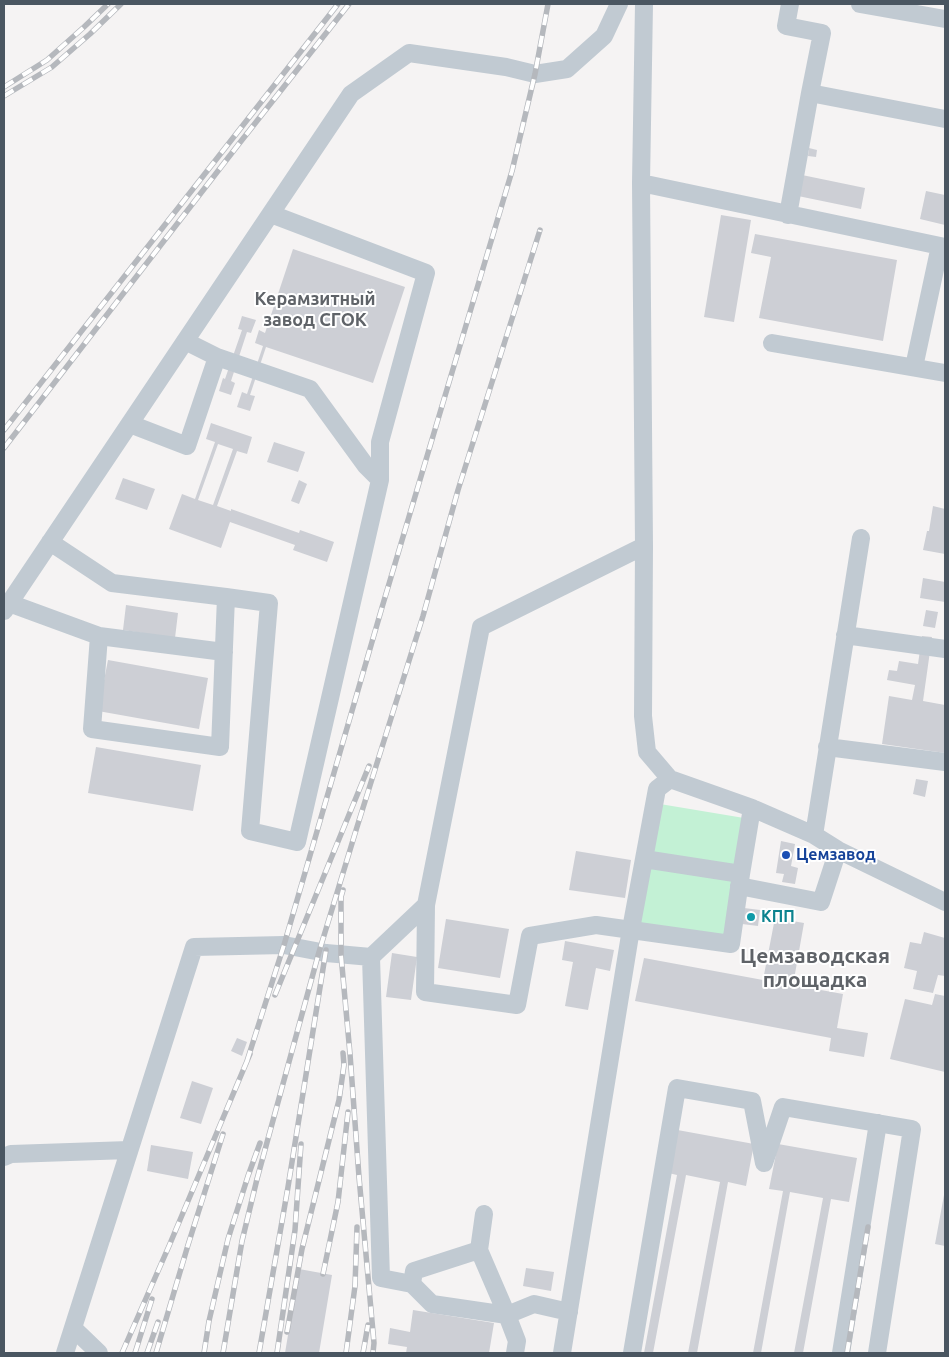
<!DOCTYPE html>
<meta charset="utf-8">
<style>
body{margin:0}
#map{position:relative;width:949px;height:1357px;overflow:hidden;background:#f5f3f3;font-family:Ubuntu,sans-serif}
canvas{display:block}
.frame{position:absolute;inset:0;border:5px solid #4a5661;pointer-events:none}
</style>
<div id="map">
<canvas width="949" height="1357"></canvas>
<div class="frame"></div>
</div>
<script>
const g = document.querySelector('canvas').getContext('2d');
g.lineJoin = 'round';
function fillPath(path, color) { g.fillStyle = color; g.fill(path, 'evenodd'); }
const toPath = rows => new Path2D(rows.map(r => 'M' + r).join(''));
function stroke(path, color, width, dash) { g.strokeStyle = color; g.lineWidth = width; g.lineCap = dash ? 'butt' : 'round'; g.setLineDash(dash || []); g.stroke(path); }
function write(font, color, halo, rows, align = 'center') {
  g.font = font + ' Ubuntu,sans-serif'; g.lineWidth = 4; g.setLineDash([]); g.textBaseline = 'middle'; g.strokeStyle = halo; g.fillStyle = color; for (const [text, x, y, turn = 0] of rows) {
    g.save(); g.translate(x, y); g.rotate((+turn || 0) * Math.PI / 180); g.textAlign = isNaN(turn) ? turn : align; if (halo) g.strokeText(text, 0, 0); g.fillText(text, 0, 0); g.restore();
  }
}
fillPath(toPath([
 [660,804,744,818,736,867,652,853],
 [649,868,732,881,724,936,640,923]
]), '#c3f1d5');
fillPath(toPath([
 [809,148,817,150,816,157,808,156],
 [802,175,865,188,861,209,798,196],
 [926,191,945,195,945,225,920,219],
 [721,215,751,220,734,322,704,317],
 [755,234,897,260,883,341,759,318,771,257,751,253],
 [293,249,405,287,373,383,266,347,250,395,255,396,250,411,237,407,242,392,247,394,263,346,255,343,259,330,265,333],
 [242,316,256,320,251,333,247,332,231,381,235,383,231,395,219,391,223,378,225,379,242,330,238,329],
 [211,423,252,437,247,454,237,451,217,506,231,511,231,509,299,533,300,530,334,542,327,562,293,550,295,545,230,522,221,548,169,529,182,494,195,499,215,442,206,439],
 [218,444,233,449,213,505,198,500],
 [274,442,305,452,298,472,267,462],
 [123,478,155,489,147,510,115,499],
 [299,480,307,484,299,504,291,501],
 [933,506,945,509,945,554,923,550,927,531,929,531],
 [923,578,945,582,945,602,920,598],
 [126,605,178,613,175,638,123,630],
 [926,610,938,612,935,628,923,626],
 [922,636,932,637,923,701,945,705,945,753,882,744,889,696,912,700,915,685,887,680,889,670,897,671,899,661,918,664],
 [108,660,208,678,199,729,98,711],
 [96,747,201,765,193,811,88,793],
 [916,779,928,781,925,797,913,794],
 [781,841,795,844,791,866,798,868,795,884,782,882,784,874,776,873],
 [576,851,631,860,625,898,569,890],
 [744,908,760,910,758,926,742,924],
 [775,918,804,923,793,985,843,994,837,1028,868,1033,864,1057,829,1051,831,1038,635,1001,644,958,763,980],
 [446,919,509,929,500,978,438,968],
 [924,932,945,938,945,976,938,975,933,993,913,989,917,971,904,968,910,942,921,944],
 [565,941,614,950,610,971,596,968,588,1010,565,1006,573,962,562,960],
 [392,953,417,957,411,1000,386,997],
 [935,994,945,996,945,1072,890,1059,905,999,932,1005],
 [237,1038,247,1042,242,1056,231,1051],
 [192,1081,213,1088,201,1124,180,1118],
 [672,1129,754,1144,746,1186,728,1182,697,1353,688,1353,720,1182,686,1175,653,1353,644,1353,677,1175,664,1172],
 [778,1144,857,1158,849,1202,831,1199,803,1353,794,1353,823,1198,790,1192,761,1353,753,1353,783,1191,769,1189],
 [151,1145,193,1152,188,1179,147,1171],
 [944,1195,945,1195,945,1246,935,1244],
 [526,1268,554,1272,551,1291,523,1286],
 [299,1269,332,1275,319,1353,285,1353],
 [413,1310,494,1323,489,1353,406,1353,407,1347,388,1344,390,1328,410,1332]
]), '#cdcfd5');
stroke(toPath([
 [644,4,641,183,644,546,643,716,647,752,670,779,752,808,814,835,838,850,945,902],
 [860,4,945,19],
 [810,93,945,119],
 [641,183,945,247],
 [788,215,810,93,822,33,786,26,790,4],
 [185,341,217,357,310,389,366,466,380,480],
 [772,343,945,373],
 [914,367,940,246],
 [130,424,187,446,217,357],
 [226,597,269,603,250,831,297,842,380,480,380,442,426,273,271,214],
 [9,603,99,636,92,729,220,747,226,597,112,583,50,542],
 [4,611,351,94,409,53,506,67,535,74,567,69,604,36,619,4],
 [845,635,945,649],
 [99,636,224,652],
 [827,747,945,762],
 [814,835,861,538],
 [644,859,741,874],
 [739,886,821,902,838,850],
 [426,905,425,992,517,1005,530,936,596,925,731,944,741,874,752,808],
 [371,957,381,1278,412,1284,432,1304,507,1315,534,1304,569,1312],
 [4,1157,11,1154,129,1150],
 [484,1214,479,1250,507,1315,517,1341,515,1353],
 [412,1284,414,1271,479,1250],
 [73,1328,99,1353],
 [65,1353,194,947,284,945,326,953,371,957,426,905,481,627,644,546],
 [562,1353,631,929,657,789,670,779],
 [632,1353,677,1088,752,1101,764,1163,783,1107,912,1129,877,1353],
 [841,1353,878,1123]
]), '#c1cad2', 18);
const rail = toPath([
 [4,87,47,60,84,27,108,4],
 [4,96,52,67,90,34,121,4],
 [4,430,338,4],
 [4,448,238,145,349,4],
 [343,890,341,897,341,955,350,1054,359,1177,374,1343,373,1353],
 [275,995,369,766],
 [247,1061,284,945,383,604,512,171,535,74,548,4],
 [323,1274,338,1202,348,1112],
 [287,1332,302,1249,339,1100,344,1065,343,1053],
 [122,1353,169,1246,250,1054],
 [135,1353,152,1299],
 [147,1353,158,1322],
 [156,1353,188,1245,223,1134],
 [204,1353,209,1321,228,1239,248,1176,260,1143],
 [223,1353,242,1241,257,1179,319,952,357,827,423,616,458,490,540,230],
 [259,1353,288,1187,326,950],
 [277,1353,295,1230,301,1144],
 [346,1353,355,1286,357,1227],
 [363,1353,368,1325],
 [847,1353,868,1227]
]);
stroke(rail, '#b5b8bd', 5.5);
stroke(rail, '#fff', 4, [11]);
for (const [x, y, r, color] of [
 [786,855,5,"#1a4fb4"],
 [751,917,5,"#0f9aa8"]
]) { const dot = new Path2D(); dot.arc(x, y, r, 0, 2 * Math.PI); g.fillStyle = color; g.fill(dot); stroke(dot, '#fff', 2); }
write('bold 16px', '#164399', '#fff', [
 ["Цемзавод",796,855]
], 'left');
write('bold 16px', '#0d838f', '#fff', [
 ["КПП",761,917]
], 'left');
write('bold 18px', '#5f6368', '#fff', [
 ["Керамзитный",315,299],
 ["завод СГОК",315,320]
]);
write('bold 21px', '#5f6368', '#fff', [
 ["Цемзаводская",815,956],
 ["площадка",815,980]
]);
</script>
